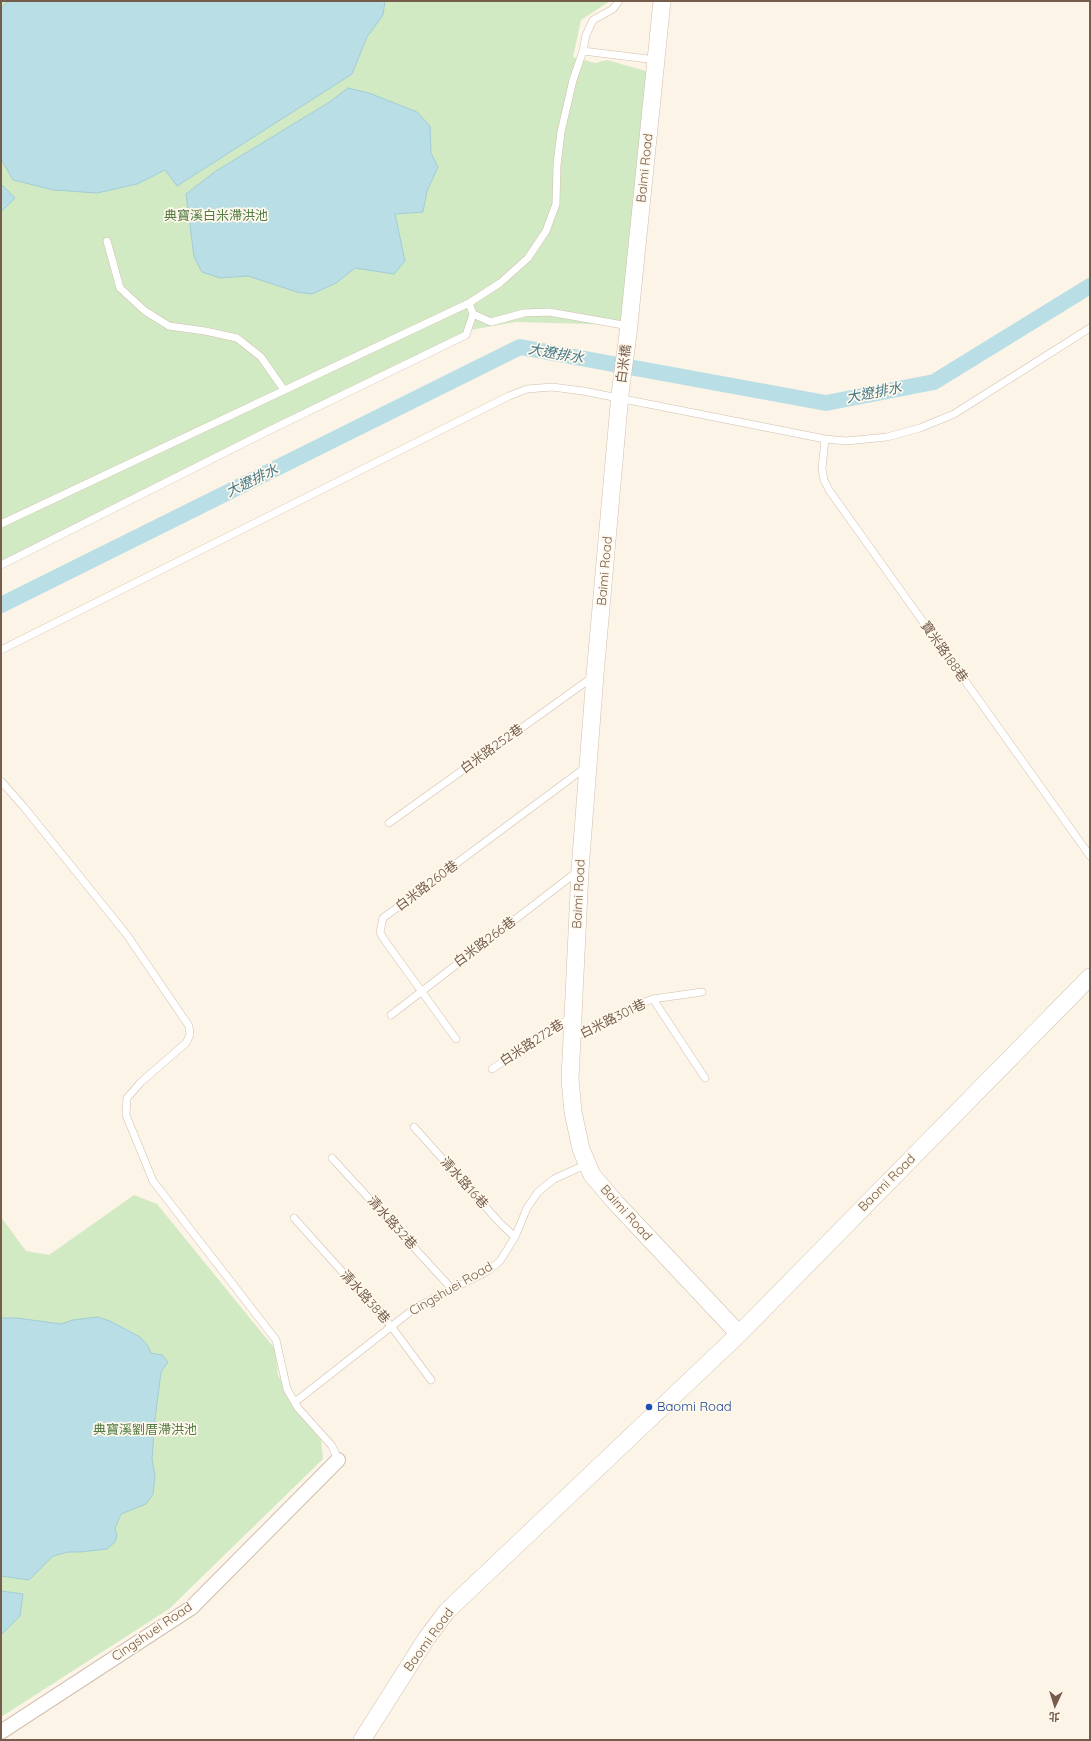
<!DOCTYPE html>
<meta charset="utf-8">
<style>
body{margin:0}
#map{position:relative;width:1091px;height:1741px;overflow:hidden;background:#fcf4e6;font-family:Quicksand,"Noto Sans TC",sans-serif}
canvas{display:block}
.frame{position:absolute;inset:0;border:2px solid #755c4b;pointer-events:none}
.north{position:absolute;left:1035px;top:1685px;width:40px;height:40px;-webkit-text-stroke:3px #fff8ec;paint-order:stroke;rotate:184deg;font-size:11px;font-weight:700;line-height:16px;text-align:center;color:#755c4b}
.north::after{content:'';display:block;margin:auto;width:14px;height:18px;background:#755c4b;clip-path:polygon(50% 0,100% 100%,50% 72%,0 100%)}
</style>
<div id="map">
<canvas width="1091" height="1741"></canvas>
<div class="frame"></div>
<div class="north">北</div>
</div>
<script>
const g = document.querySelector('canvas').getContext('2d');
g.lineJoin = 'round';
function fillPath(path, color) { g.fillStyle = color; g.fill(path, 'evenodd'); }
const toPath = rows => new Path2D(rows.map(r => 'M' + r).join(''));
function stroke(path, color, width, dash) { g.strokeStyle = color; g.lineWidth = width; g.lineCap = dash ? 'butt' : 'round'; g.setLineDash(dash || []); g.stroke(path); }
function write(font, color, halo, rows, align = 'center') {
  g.font = font + ' Quicksand,"Noto Sans TC",sans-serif'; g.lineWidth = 3.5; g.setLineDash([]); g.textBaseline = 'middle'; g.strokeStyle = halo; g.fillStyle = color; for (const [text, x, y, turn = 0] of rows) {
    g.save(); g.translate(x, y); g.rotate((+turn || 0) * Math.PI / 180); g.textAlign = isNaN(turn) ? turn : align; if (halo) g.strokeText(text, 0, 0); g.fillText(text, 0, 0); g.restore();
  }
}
fillPath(toPath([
 [1,1,610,1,581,20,573,57,595,63,607,60,646,71,627,325,516,322,470,330,1,564],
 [134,1195,157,1204,275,1349,278,1375,299,1414,321,1440,323,1459,169,1609,1,1717,1,1217,26,1251,49,1255]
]), '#d2eac4');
const water = toPath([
 [8,1,385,1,383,15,367,37,352,74,177,186,165,170,137,184,97,193,54,190,13,180,1,159,1,8,8,1],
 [348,88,369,93,417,112,430,126,431,153,438,167,427,191,423,212,395,214,405,261,394,274,355,268,336,283,312,294,297,292,248,276,220,278,202,272,194,257,186,194,216,171,328,103,348,88],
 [1,184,15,198,1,212,1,184],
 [97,1317,110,1321,140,1337,148,1346,151,1353,162,1355,168,1362,161,1372,155,1419,152,1459,155,1475,153,1494,146,1504,121,1514,115,1528,117,1536,115,1542,107,1549,80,1552,68,1552,53,1556,29,1580,1,1576,1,1318,17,1318,61,1324,73,1320,97,1317],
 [1,1591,23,1594,20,1616,1,1635,1,1591]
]);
fillPath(water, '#badee6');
stroke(water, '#a1cdd7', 1);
stroke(toPath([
 [1,605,520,347,826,403,934,382,1090,286]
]), '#badee6', 16);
const service = toPath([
 [583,51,656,60],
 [107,241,120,288,145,311,169,326,205,331,237,338,261,357,284,390],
 [469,303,473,314,491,322,524,313,549,312,629,326],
 [825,439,822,469,824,480,829,490,1090,856],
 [1,524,469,303,500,283,528,258,546,231,556,204,557,165,561,132,573,80,583,51,586,35,593,20,613,9,619,1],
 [1,565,268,431,466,335,473,314],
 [1,650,509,396,527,389,552,387,583,391,825,439,846,441,887,437,920,428,954,414,1090,328],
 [1,781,23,806,127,935,189,1026,190,1035,186,1043,141,1082,127,1098,126,1115,153,1181,276,1340,287,1389,298,1408,332,1446,338,1460],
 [389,823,594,676],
 [653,999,705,1078],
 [391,1015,578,871],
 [573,1038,639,1004,653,999,702,992],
 [456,1039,383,938,380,932,383,918,586,767],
 [492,1069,572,1017],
 [414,1127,500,1223,515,1237],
 [332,1158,452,1289],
 [294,1218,391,1326,431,1380],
 [295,1402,415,1308,488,1271,500,1261,515,1237,527,1208,538,1192,554,1179,587,1164]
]);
const minor = toPath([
 [1,1732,191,1608,338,1460]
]);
const tertiary = toPath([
 [662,1,628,334,620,394,595,675,580,870,570,1079,573,1112,581,1149,592,1175,616,1203,739,1334],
 [362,1740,426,1639,447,1611,739,1334,1090,977]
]);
stroke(service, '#d0bfaf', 8);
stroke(minor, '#d0bfaf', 16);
stroke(tertiary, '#d0bfaf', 18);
stroke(service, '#fff', 7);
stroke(minor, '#fff', 14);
stroke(tertiary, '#fff', 17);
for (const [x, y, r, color] of [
 [649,1407,4,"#1a4fb4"]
]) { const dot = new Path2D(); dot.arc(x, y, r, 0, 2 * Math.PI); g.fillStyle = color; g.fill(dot); stroke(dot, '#fff8ec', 1.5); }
write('13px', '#755c4b', '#fff8ec', [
 ["Baimi Road",645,168,-84],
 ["白米橋",624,364,-82],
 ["Baimi Road",605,571,-85],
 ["寶米路188巷",944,652,55],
 ["白米路252巷",492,749,-36],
 ["白米路260巷",427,886,-37],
 ["Baimi Road",579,894,-87],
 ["白米路266巷",485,942,-37],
 ["白米路301巷",613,1019,-26],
 ["白米路272巷",532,1043,-33],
 ["清水路16巷",464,1183,48],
 ["Baomi Road",887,1183,-45],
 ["Baimi Road",626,1213,48],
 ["清水路32巷",392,1223,48],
 ["Cingshuei Road",451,1289,-30],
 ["清水路38巷",365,1297,48],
 ["Cingshuei Road",152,1632,-34],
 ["Baomi Road",429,1640,-54]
]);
write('13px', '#517b42', '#fff8ec', [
 ["典寶溪白米滯洪池",216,216],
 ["典寶溪劉厝滯洪池",145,1430]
]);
write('13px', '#164399', '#fff8ec', [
 ["Baomi Road",657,1407]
], 'left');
write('italic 14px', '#447a89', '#fff8ec', [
 ["大遼排水",556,354,10],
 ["大遼排水",874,393,-11],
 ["大遼排水",252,481,-26]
]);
</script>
